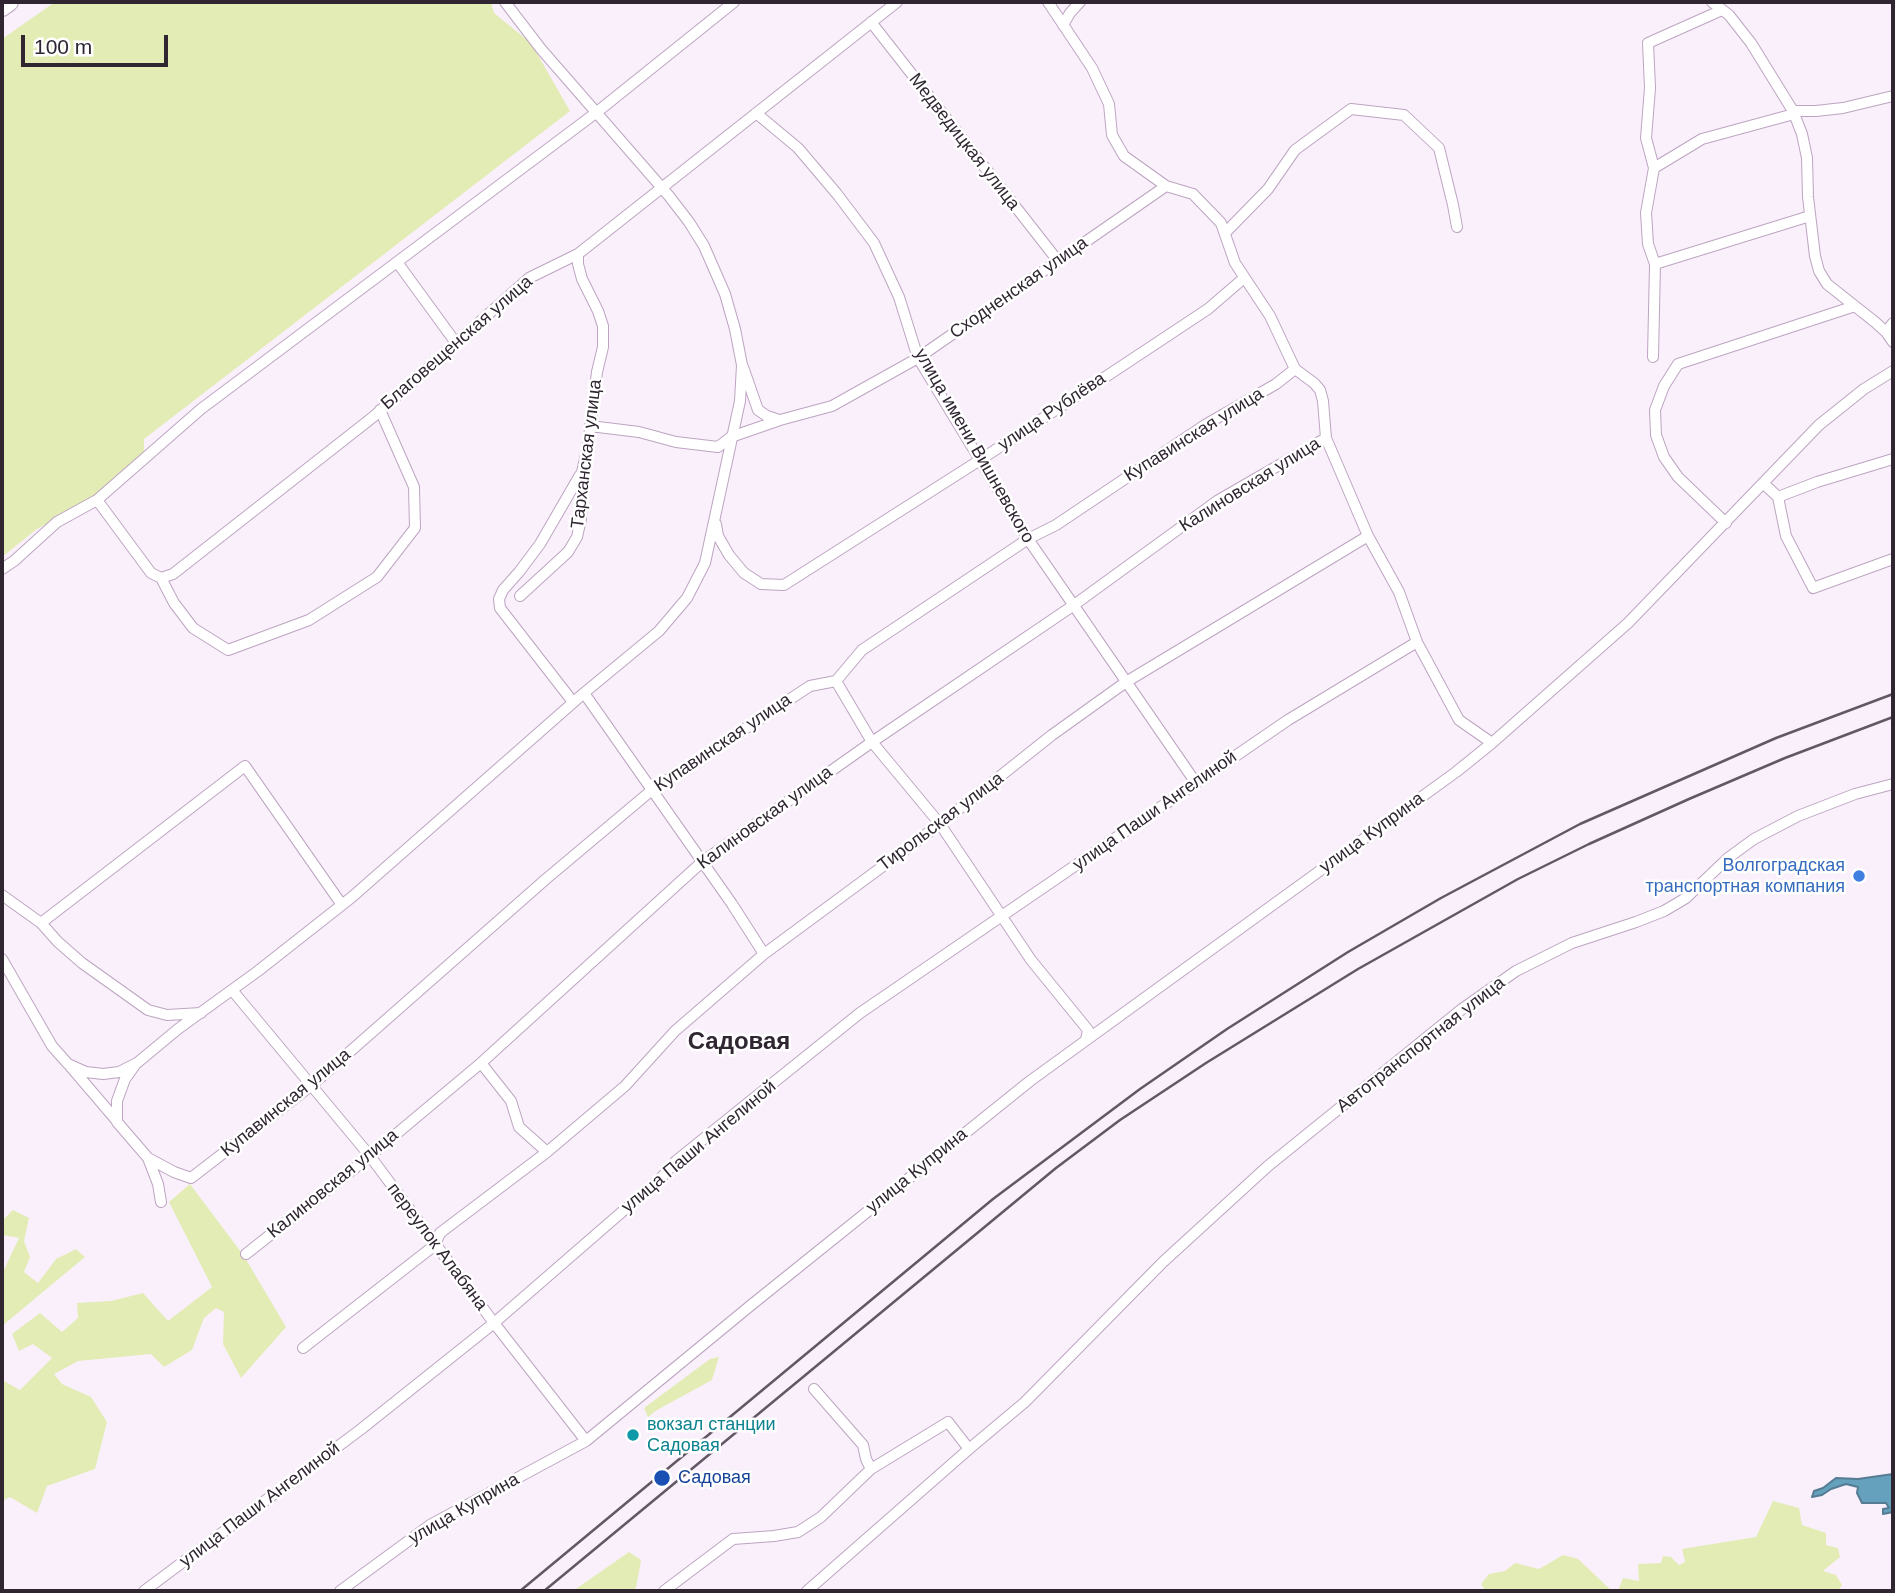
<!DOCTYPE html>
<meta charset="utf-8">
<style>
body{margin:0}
#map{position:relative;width:1895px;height:1593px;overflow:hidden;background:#faf0fc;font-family:Arial,sans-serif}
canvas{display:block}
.frame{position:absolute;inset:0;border:4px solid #302632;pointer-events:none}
.scale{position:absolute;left:21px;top:35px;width:147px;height:32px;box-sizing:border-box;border:4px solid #302632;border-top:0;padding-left:9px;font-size:21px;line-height:24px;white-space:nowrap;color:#302632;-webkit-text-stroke:5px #fff;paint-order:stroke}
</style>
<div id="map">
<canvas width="1895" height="1593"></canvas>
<div class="frame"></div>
<div class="scale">100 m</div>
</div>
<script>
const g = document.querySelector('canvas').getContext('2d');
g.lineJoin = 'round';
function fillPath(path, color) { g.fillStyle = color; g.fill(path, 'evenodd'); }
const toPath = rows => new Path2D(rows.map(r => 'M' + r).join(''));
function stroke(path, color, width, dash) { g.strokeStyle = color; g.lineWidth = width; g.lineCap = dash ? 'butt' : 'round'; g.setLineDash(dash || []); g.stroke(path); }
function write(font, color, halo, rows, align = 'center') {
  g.font = font + ' Arial,sans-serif'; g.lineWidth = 5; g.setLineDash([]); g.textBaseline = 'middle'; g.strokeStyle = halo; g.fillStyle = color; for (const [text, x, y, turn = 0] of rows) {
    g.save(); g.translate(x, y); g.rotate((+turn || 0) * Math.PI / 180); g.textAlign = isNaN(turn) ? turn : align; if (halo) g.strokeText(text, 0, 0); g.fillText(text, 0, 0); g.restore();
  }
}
fillPath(toPath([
 [55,2,491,2,494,13,531,43,570,111,144,439,144,452,84,504,37,529,2,557,2,39],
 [190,1184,244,1256,286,1327,241,1378,223,1344,224,1312,216,1308,204,1318,192,1350,164,1367,151,1354,78,1361,54,1374,62,1384,91,1397,107,1422,95,1469,47,1486,37,1513,10,1497,2,1501,2,1380,20,1390,52,1358,33,1344,19,1351,12,1334,40,1313,62,1332,78,1318,77,1303,111,1301,143,1293,168,1321,212,1287,169,1202],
 [13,1210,29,1218,24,1241,30,1257,24,1272,38,1283,56,1259,76,1249,85,1257,2,1326,2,1274,19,1238,3,1235,2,1221],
 [719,1357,712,1380,657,1410,648,1417,644,1408,710,1359],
 [1773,1501,1799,1508,1802,1525,1826,1533,1826,1545,1838,1548,1840,1557,1823,1571,1836,1575,1842,1585,1838,1591,1618,1591,1623,1578,1639,1581,1638,1564,1661,1563,1663,1556,1671,1557,1679,1565,1685,1562,1682,1549,1756,1537],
 [629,1552,641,1560,636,1588,632,1591,573,1591],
 [1563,1555,1578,1559,1612,1591,1486,1591,1481,1584,1489,1574,1505,1571,1515,1563,1539,1569]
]), '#e3ecb4');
const water = toPath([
 [1893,1474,1893,1512,1883,1514,1883,1509,1889,1508,1886,1503,1862,1503,1857,1493,1858,1487,1846,1484,1831,1489,1822,1495,1812,1497,1814,1491,1823,1488,1836,1478,1858,1479,1893,1474]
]);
fillPath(water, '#65a1bd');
stroke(water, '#557c93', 2);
const street = toPath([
 [1048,2,1092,68,1109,104,1112,135,1124,156,1166,186,1193,194,1221,223,1235,263,1270,316,1295,369,1314,383,1320,390,1323,401,1326,438,1368,536,1399,592,1417,642,1459,720,1492,743],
 [1712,2,1729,15,1751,43,1793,111,1802,134,1807,158,1808,197,1815,256,1819,271,1827,284,1875,322,1886,332,1893,342],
 [871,22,1058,261],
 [1063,25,1070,13,1080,2],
 [1793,111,1816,111,1843,108,1893,96],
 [756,113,798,148,837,194,874,243,899,297,918,358,1028,539,1196,783],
 [1654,168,1646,138,1650,88,1648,43,1722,10],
 [1225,233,1268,189,1295,150,1351,109,1404,115,1439,148,1453,205,1457,227],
 [397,262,456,343],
 [1655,264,1648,244,1646,213,1654,168,1702,139,1794,114],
 [1886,332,1893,323],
 [1653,357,1655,264,1810,216],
 [743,367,758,410,767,416,779,420],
 [590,426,639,432,676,442,718,447,731,437,780,420,832,406,918,358,1166,186],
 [1763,483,1778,497,1817,482,1893,459],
 [1778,497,1786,536,1813,588,1893,559],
 [97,500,151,573,161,578,173,574,373,417,529,278,578,254,897,2],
 [1726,523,1678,477,1664,457,1656,435,1655,410,1664,386,1678,364,1855,306],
 [716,524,718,536,729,555,744,573,761,584,784,585,980,460,1208,309,1244,278],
 [2,569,14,561,57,522,97,500,201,409,597,112,734,2],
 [161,578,174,603,193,628,228,650,309,620,377,577,415,528,414,487,380,410],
 [520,596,568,552,577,537,581,519,582,472,588,446,597,372,603,347,603,326,598,311,582,279,578,264,578,254],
 [836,681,872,742,940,824,1031,960,1088,1030,1086,1040],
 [584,693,732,904,764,954],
 [573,702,500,608,499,599,503,590,519,572,540,544,580,475],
 [2,895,41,923,58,942,82,963,148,1010,167,1015,201,1013],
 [41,923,245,766,342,905],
 [2,959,52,1046,68,1064,86,1072,103,1074,119,1072,137,1063,178,1029,258,971,352,897,584,693,659,631,687,598,705,563,740,401,742,365,735,329,725,294,704,246,689,222,669,196,541,49,505,2],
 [232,990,370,1156,494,1323,586,1441],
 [135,1065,125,1079,117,1101,117,1122,148,1158,174,1172,191,1178,312,1085,546,879,652,790,810,686,836,681,862,650,1028,539,1056,525,1205,425,1276,384,1295,369],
 [70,1066,117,1121],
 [547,1152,625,1086,675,1031,764,954,940,824,1052,735,1126,682,1368,536],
 [148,1158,158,1184,161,1202],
 [246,1254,370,1156,481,1063,702,862,872,742,1074,605,1217,501,1326,438],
 [303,1348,435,1245,440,1233,547,1152,519,1127,511,1101,481,1063],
 [814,1389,863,1445,866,1459,871,1469],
 [144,1591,360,1430,494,1323,661,1178,676,1161,860,1013,1288,720,1417,642],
 [340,1591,430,1525,586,1441,750,1306,1030,1081,1456,772,1492,743,1628,623,1819,425,1864,389,1893,371],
 [664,1591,733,1539,774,1536,798,1532,821,1517,871,1469,948,1422,969,1449],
 [807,1591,969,1449,1025,1402,1163,1262,1268,1166,1462,1009,1516,971,1572,943,1636,922,1664,911,1686,898,1728,858,1754,839,1798,816,1855,794,1893,784]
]);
const highway = toPath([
 [2,7,9,2]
]);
stroke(street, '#bda4c1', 12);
stroke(highway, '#bda4c1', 20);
stroke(street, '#fff', 10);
stroke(highway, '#fff', 18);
stroke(toPath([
 [520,1591,993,1199,1140,1089,1227,1029,1348,952,1441,898,1580,824,1776,738,1893,694],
 [544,1591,1056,1168,1120,1120,1206,1063,1358,969,1518,879,1589,844,1689,799,1785,758,1893,717]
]), '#625864', 2.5);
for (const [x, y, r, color] of [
 [1859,876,7,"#3f7fe0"],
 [633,1435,7,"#0f9aa8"],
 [662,1478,9,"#1a4fb4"]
]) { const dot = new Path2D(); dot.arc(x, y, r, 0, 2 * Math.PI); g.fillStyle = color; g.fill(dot); stroke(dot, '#fff', 2.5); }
write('18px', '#302632', '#fff', [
 ["Медведицкая улица",964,142,52],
 ["Сходненская улица",1019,288,-35],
 ["Благовещенская улица",457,343,-41],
 ["улица Рублёва",1052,412,-34],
 ["Купавинская улица",1194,435,-32],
 ["улица имени Вишневского",974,446,60],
 ["Тарханская улица",587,454,-83],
 ["Калиновская улица",1250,485,-32],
 ["Купавинская улица",723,743,-34],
 ["улица Паши Ангелиной",1155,811,-35],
 ["Калиновская улица",765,818,-36],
 ["Тирольская улица",941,822,-37],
 ["улица Куприна",1372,833,-36],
 ["Автотранспортная улица",1421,1045,-38],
 ["Купавинская улица",286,1103,-39],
 ["улица Паши Ангелиной",699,1147,-40],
 ["улица Куприна",917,1171,-39],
 ["Калиновская улица",333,1184,-39],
 ["переулок Алабяна",437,1247,53],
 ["улица Паши Ангелиной",260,1505,-37],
 ["улица Куприна",464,1509,-30]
]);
write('18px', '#366cbe', '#fff', [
 ["Волгоградская",1845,866],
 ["транспортная компания",1845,887]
], 'right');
write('18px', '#0d838f', '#fff', [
 ["вокзал станции",647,1425],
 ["Садовая",647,1446]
], 'left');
write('18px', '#164399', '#fff', [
 ["Садовая",678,1478]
], 'left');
write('bold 24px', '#302632', '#fff', [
 ["Садовая",739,1042]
]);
</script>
